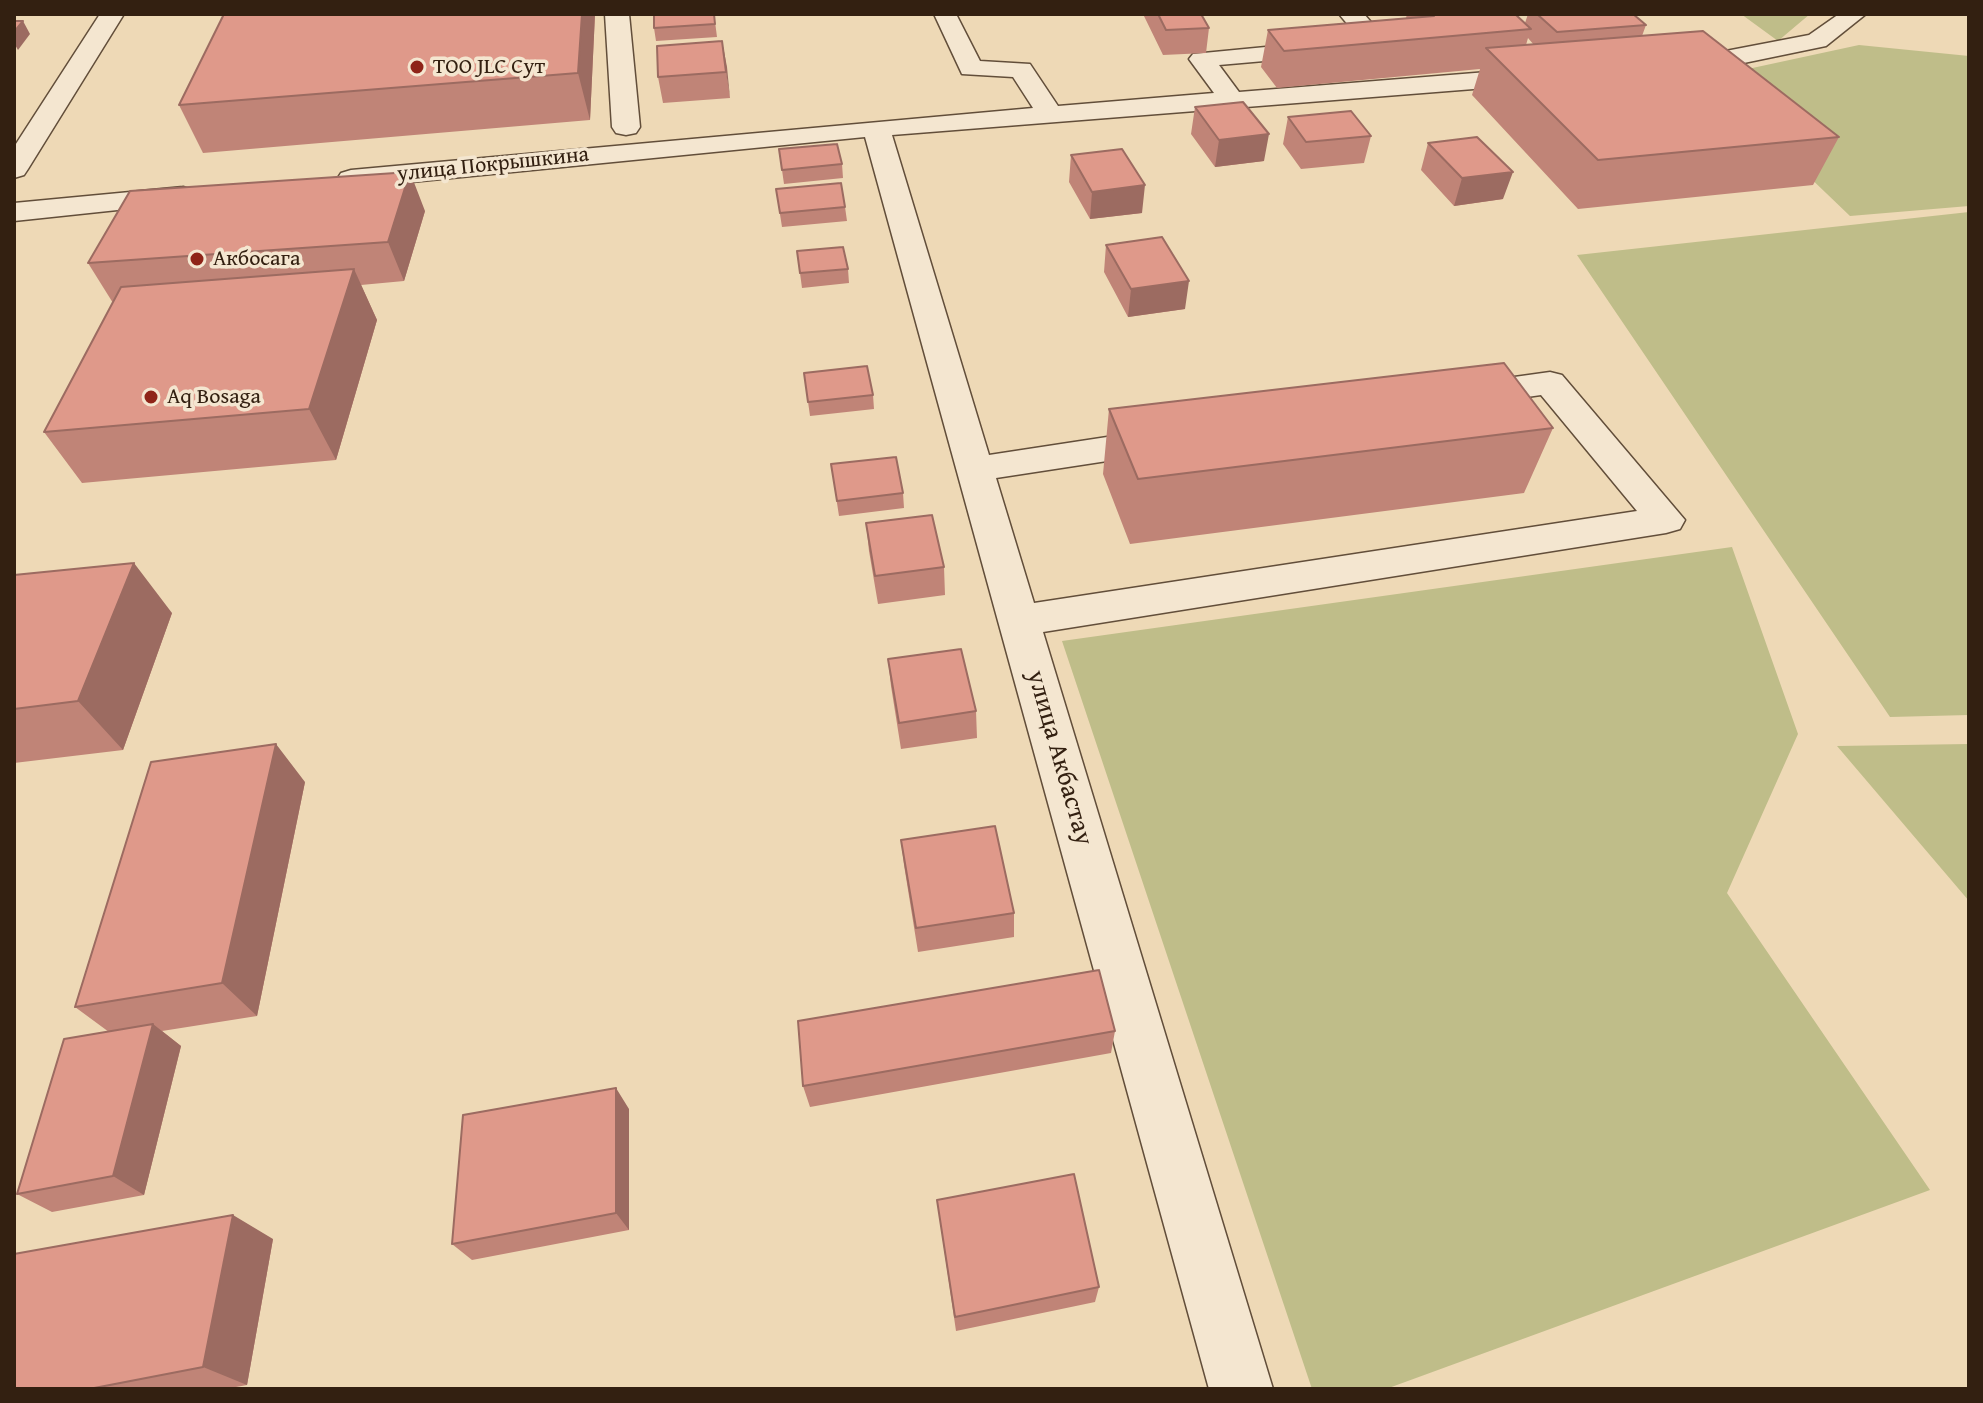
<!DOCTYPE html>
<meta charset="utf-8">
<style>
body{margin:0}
#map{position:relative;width:1983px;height:1403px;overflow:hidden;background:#eed9b6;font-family:"Gentium Book Plus",serif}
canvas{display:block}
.frame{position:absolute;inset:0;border:16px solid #332011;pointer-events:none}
</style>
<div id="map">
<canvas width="1983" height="1403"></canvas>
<div class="frame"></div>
</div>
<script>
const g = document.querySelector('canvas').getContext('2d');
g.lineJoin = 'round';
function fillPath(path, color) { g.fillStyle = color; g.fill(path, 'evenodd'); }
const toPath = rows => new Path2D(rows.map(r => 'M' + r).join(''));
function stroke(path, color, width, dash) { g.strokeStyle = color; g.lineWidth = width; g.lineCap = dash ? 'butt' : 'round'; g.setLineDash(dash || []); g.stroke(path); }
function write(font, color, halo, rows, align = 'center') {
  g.font = font + ' "Gentium Book Plus",serif'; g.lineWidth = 7; g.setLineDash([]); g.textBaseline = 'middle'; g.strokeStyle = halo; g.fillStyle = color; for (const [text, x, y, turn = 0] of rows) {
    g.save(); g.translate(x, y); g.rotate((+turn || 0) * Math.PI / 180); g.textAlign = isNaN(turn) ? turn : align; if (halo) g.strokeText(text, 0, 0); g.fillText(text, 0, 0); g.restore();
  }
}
fillPath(toPath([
 [1741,14,1810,14,1778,41],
 [1859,45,1969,56,1969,206,1850,216,1706,78],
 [1969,212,1969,715,1890,717,1577,255],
 [1732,547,1798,734,1727,893,1930,1190,1386,1389,1312,1389,1062,641],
 [1969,744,1969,901,1837,746]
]), '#bfbd89');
const minor = toPath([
 [100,14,124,14,28,169,24,175,14,178,14,147,100,14],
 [605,14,629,14,640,127,636,133,626,135,616,133,612,127,605,14],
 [934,14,956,14,980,61,1030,64,1058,106,1214,93,1189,59,1193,54,1359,38,1339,14,1364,14,1390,44,1387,49,1378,51,1219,65,1239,92,1537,68,1546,71,1550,76,1546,81,1537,84,892,135,989,455,1166,428,1179,432,1184,440,1179,448,1166,452,996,478,1034,603,1637,511,1541,395,1464,406,1452,403,1446,395,1452,387,1464,384,1550,372,1562,375,1685,520,1680,529,1666,533,1043,632,1273,1389,1209,1389,865,137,351,188,341,185,337,179,341,173,351,170,1033,108,1013,77,962,74,934,14],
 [1839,14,1866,14,1826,46,1710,70,1678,73,1669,70,1665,65,1669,60,1678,57,1710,54,1809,35,1839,14],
 [183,187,193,190,198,196,193,202,14,221,14,203,183,187]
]);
stroke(minor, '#624e3a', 3);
fillPath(minor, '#f4e6d0');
fillPath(toPath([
 [224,14,595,14,590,120,203,153,179,105],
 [714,14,717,37,656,41,654,28],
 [1143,14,1201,14,1209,28,1206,53,1163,55],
 [1407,14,1515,14,1525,23,1528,14,1633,14,1646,25,1642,36,1839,137,1813,185,1578,209,1472,95,1480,69,1277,88,1261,67,1268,30,1406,18],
 [1528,38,1534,45,1526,45],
 [722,41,730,98,663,103,658,77],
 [1195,107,1264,161,1215,167,1191,134],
 [1288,117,1371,136,1364,163,1301,169,1283,144],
 [1428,143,1503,199,1454,206,1421,170],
 [779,149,842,164,843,178,784,184],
 [1071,155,1142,213,1090,219,1069,182],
 [776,189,845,207,847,221,782,227],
 [425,211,404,281,361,285,377,320,336,460,82,483,44,432,113,303,88,263],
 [1106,245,1185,309,1128,317,1104,272],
 [797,251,848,269,849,283,802,288],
 [804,373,873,395,874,409,810,416],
 [1109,409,1553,428,1524,493,1130,544,1103,474],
 [831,464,903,493,904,508,839,516],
 [866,523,944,567,945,595,878,604,869,551],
 [14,575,172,613,123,750,14,763],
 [888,659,976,711,977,738,901,749,891,686],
 [305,782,257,1016,162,1031,181,1046,144,1195,52,1212,17,1194,109,1032,75,1007],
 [901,840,1014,913,1014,937,918,952,904,865],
 [1115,1031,1111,1053,810,1107,803,1086],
 [629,1109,629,1230,472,1260,452,1244],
 [937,1200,1099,1287,1095,1302,956,1331],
 [273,1239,247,1385,225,1389,14,1389]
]), '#c08477');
fillPath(toPath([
 [582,14,595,14,590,120,578,73],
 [23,21,30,34,18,50,14,43,14,32],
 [722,41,727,67,730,98,726,72],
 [1269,134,1264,161,1215,167,1219,140],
 [410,172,425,211,404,281,388,242],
 [1513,172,1503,199,1454,206,1462,178],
 [1145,185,1142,213,1090,219,1092,192],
 [354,269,377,320,336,460,309,409],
 [1189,281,1185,309,1128,317,1131,289],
 [134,563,172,613,123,750,78,701],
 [276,744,305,782,257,1016,222,983],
 [153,1024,181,1046,144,1195,113,1176],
 [616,1088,629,1109,629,1230,616,1213],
 [233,1215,273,1239,247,1385,203,1367]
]), '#9c6b61');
const building = toPath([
 [224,14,582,14,578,73,179,105,224,14],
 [654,14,714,14,715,24,654,28,654,14],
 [1158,14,1201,14,1209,28,1166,30,1158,14],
 [1433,14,1515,14,1531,29,1284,51,1268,30,1434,16,1433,14],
 [1537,14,1633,14,1646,25,1557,32,1537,14],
 [14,21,23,21,14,32,14,21],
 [1703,31,1839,137,1598,160,1486,48,1703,31],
 [722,41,726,72,658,77,657,46,722,41],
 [1243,102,1269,134,1219,140,1195,107,1243,102],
 [1351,111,1371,136,1306,142,1288,117,1351,111],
 [1477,137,1513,172,1462,178,1428,143,1477,137],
 [837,144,842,164,782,170,779,149,837,144],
 [1122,149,1145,185,1092,192,1071,155,1122,149],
 [410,172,388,242,88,263,130,191,410,172],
 [841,183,845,207,780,213,776,189,841,183],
 [1162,237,1189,281,1131,289,1106,245,1162,237],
 [843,247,848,269,800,273,797,251,843,247],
 [354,269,309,409,44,432,121,287,354,269],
 [1504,363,1553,428,1138,479,1109,409,1504,363],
 [867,366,873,395,808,402,804,373,867,366],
 [896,457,903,493,837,501,831,464,896,457],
 [932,515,944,567,875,576,866,523,932,515],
 [134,563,78,701,14,709,14,575,134,563],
 [961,649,976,711,899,723,888,659,961,649],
 [276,744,222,983,75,1007,151,762,276,744],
 [995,826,1014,913,916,928,901,840,995,826],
 [1099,970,1115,1031,803,1086,798,1021,1099,970],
 [153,1024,113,1176,17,1194,64,1039,153,1024],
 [616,1088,616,1213,452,1244,463,1115,616,1088],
 [1074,1174,1099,1287,955,1317,937,1200,1074,1174],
 [233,1215,203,1367,89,1389,14,1389,14,1254,233,1215]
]);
fillPath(building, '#df998a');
stroke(building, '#9c6b61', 2);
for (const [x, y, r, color] of [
 [417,67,8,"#8f2418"],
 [197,259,8,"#8f2418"],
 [151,397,8,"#8f2418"]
]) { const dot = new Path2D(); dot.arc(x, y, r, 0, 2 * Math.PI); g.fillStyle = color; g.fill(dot); stroke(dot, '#f4e6d0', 3); }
write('22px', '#332011', '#f4e6d0', [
 ["ТОО JLC Сут",433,67],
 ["Акбосага",213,259],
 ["Aq Bosaga",167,397]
], 'left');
write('22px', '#332011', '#f4e6d0', [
 ["улица Покрышкина",493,165,-6]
]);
write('26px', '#332011', '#f4e6d0', [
 ["улица Акбастау",1059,758,74]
]);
</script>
